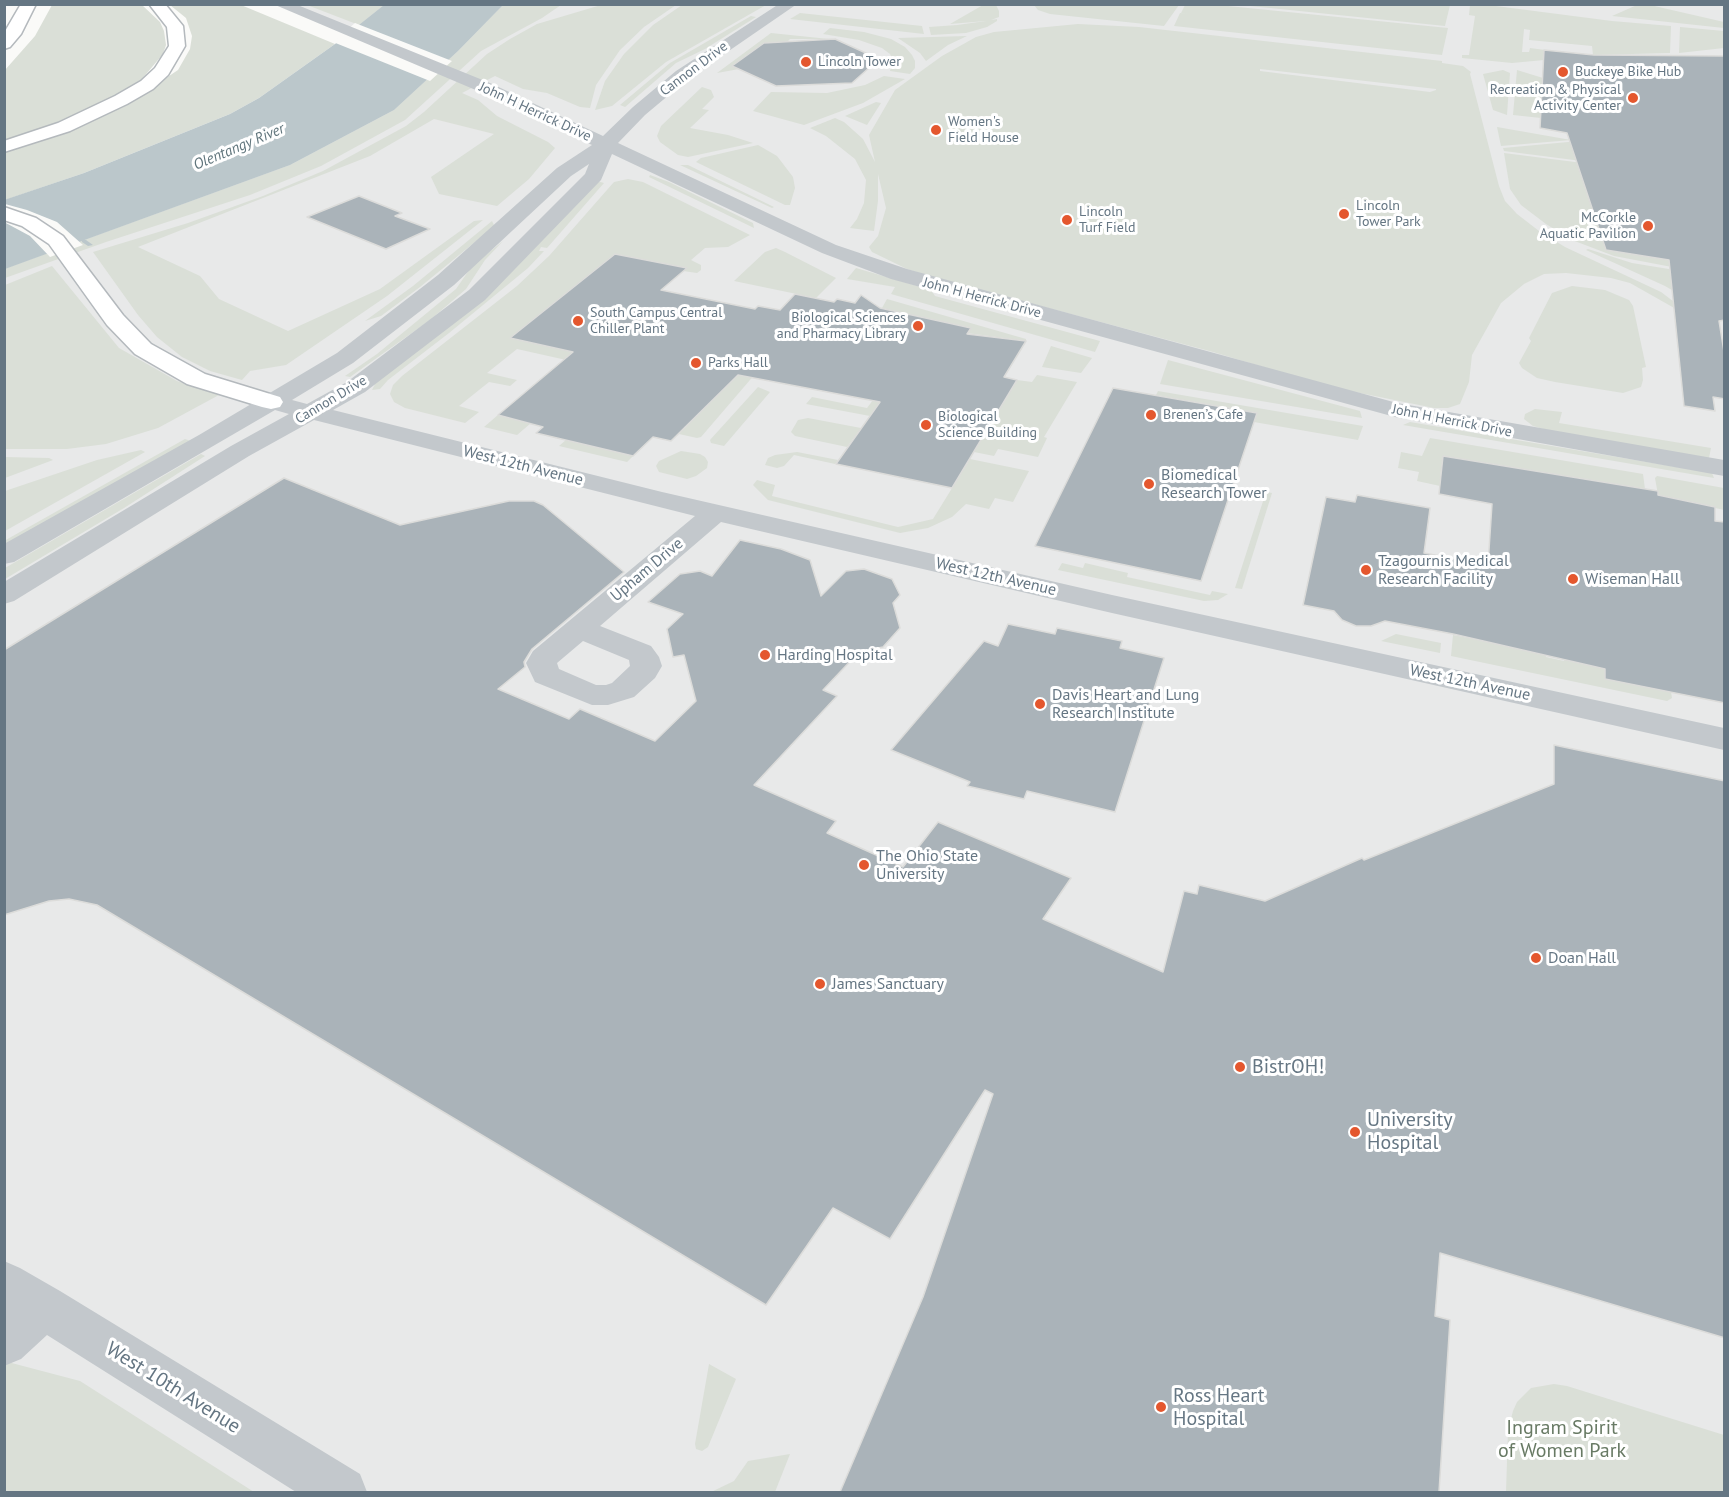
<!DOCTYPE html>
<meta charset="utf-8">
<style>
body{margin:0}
#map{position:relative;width:1729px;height:1497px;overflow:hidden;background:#fafaf8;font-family:"PT Sans",sans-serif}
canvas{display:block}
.frame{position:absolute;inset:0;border:6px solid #657683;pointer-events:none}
</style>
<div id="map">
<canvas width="1729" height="1497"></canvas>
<div class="frame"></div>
</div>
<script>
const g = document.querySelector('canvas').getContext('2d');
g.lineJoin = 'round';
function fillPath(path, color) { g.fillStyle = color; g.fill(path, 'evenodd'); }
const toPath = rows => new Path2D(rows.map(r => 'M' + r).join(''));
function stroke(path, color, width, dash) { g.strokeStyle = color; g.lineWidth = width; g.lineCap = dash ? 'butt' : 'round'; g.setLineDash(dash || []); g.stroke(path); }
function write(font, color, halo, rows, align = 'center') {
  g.font = font + ' "PT Sans",sans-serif'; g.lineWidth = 6; g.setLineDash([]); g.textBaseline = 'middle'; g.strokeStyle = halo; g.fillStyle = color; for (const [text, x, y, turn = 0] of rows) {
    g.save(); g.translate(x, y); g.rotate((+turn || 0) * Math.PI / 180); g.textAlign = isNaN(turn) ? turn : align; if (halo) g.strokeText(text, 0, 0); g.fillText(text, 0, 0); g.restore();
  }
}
fillPath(toPath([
 [280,5,1724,5,1724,1492,5,1492,4,238,392,51]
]), '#e8e9e9');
fillPath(toPath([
 [1218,4,1218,5,1448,28,1442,55,1174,26,1180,13,1190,14,1181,13,1185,5],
 [52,5,142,5,160,22,164,31,166,45,163,54,142,79,124,92,75,117,5,142,5,70,35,36],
 [170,5,241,5,335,44,259,98,230,114,84,173,5,200,4,153,63,133,123,107,178,70,190,49,192,36,186,18],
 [307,5,384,5,359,25],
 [503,5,561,5,542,18,481,51,405,120,321,166,250,195,106,242,5,278,4,269,290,165,394,110,458,51],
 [601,5,676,5,644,27,620,50,596,85,590,108,580,107,547,93,523,89,495,76,462,93,478,100,497,116,548,142,555,148,529,179,497,206,439,194,431,177,494,134,434,119,370,156,138,247,200,276,219,299,288,331,380,289,474,221,483,220,387,296,286,365,250,371,242,380,210,371,182,357,157,337,138,315,93,252,188,223,263,196,323,171,406,126,424,112,487,54,510,39,537,24],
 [682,5,766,5,666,62,612,106,595,110,605,81,624,54,653,25],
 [983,5,996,5,999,11,999,17,991,20,997,19,997,21,987,27,966,33,931,35,929,27,957,25,986,21,950,24],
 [1034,5,1179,5,1164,26,1050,14,1038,10],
 [1241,5,1450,5,1445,26],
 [1470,5,1488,5,1612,21,1671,26,1670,53,1593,55,1592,46,1529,40,1530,30,1524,29,1522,52,1529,52,1530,48,1545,50,1544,60,1512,63,1462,58,1462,55,1469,55,1475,16,1469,15],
 [1637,5,1650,5,1724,22,1724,28,1612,16],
 [800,13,922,26,924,34,790,19],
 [751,16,756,17,705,49,676,63,625,107,620,105,670,63],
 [1078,24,1139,27,1442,61,1442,63,1463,66,1471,72,1470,74,1499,186,1505,201,1517,214,1539,231,1565,247,1661,292,1686,311,1676,309,1630,283,1611,278,1566,273,1544,274,1524,284,1501,303,1472,355,1469,382,1460,404,1448,408,1434,408,1330,387,1213,352,929,276,907,269,872,252,869,247,878,236,886,208,878,174,878,201,874,231,850,228,857,219,864,203,866,180,855,159,826,136,810,128,835,118,844,122,863,139,875,162,869,135,895,90,942,56,976,37,994,32],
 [1260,69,1436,89,1436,90,1430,92,1260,71],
 [1680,27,1724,31,1724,48,1679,53],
 [830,28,864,32,891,39,905,47,912,55,915,61,915,68,910,74,890,71,893,60,890,54,882,48,859,40,823,34],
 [771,33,829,39,790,39,787,42,764,43,733,65,739,69,717,73],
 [967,36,948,45,926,61,920,53,898,38],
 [1503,70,1510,73,1507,115,1493,110,1483,74],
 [1517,70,1543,78,1541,118,1513,115],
 [884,76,905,79,863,103,804,125,753,111,771,92,827,93,865,85],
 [702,87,711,90,714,97,702,109,709,110,690,128,728,135,753,143,688,157,678,155,660,142,657,136,661,126],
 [876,102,881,103,867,125,845,116],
 [1497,127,1571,140,1501,146],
 [1579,141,1628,167,1504,151,1503,148],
 [758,145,777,156,793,177,795,188,790,205,785,205,696,162,701,158],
 [1504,153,1701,178,1672,267,1614,256,1572,240,1546,224,1521,205,1510,189],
 [680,165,688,165,774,207,772,208],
 [650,175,669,182,753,223,754,228,649,177],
 [628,179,643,182,750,235,728,247,705,248,691,260,701,265,701,270,697,273,683,271,686,268,615,254,511,338,587,355,593,366,517,349,487,373,517,380,510,386,489,382,459,406,479,412,465,423,405,408,394,402,390,394,393,385,402,376,517,286,549,256,614,182],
 [597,181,604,183,547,248,541,247,539,251,544,251,528,268,449,333,388,380,380,389,372,390,375,384],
 [492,221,494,225,492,228,420,287,381,316,365,321,413,286],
 [503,241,485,260,466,289,430,320,350,377,345,376,377,354,456,289,472,266],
 [776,248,785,252,836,278,816,298,734,281,765,252],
 [1588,249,1632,263,1681,271,1684,297,1665,286,1586,250],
 [52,266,119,348,177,381,219,395,158,428,106,444,67,449,5,449,5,285],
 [856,268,931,290,935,296,1100,341,1095,352,891,294,895,287,847,279],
 [1572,286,1605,290,1629,300,1633,306,1646,367,1642,368,1643,380,1641,387,1623,393,1555,382,1537,378,1522,368,1519,363,1531,341,1529,338,1552,293],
 [887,299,1026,339,1026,341,967,333,970,328,882,308],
 [769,343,780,345,701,437,697,438,679,434],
 [1051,346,1092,358,1081,373,1042,367],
 [1168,360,1360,411,1362,418,1160,384],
 [1037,375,1077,382,1044,437,1047,438,1038,457,998,449,994,456,974,452,1017,380,1032,382],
 [758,387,770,392,724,446,711,443,710,440],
 [1158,391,1363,426,1358,440,1254,422,1257,413,1156,395],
 [812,397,867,408,873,400,880,402,870,416,806,404],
 [1535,409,1562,412,1559,423,1711,448,1709,458,1554,432,1533,426,1524,419,1525,414],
 [498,415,531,423,517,435,484,427],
 [808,418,861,428,847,447,795,436,791,432,798,420],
 [1410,422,1712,473,1714,478,1403,425],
 [1430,438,1643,474,1645,489,1443,456,1440,478,1469,483,1468,492,1417,481,1419,472,1398,468,1401,452,1422,456],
 [185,439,191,441,5,548,4,541],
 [566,440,633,456,627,462,559,446],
 [141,450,145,452,5,531,5,491,97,460],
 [681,451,700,454,705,457,708,462,707,468,696,476,687,479,659,472,656,466,659,461],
 [797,452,838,460,835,464,794,455,784,466,777,468,765,465,768,458,775,455],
 [201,454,205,456,124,508,5,579,5,568],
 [5,457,49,458,53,460,5,478],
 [970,459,1029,471,1013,502,995,498,989,509,966,504,952,517,928,528,900,533,768,500,753,485,757,480,775,485,772,496,898,527,933,519],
 [1657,476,1724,488,1724,510,1658,495,1655,478],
 [1266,492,1272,493,1242,589,1235,588],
 [1062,563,1083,568,1085,563,1128,573,1127,577,1210,595,1212,591,1228,594,1218,600,1204,601,1058,570],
 [1396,634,1441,643,1440,653,1381,641],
 [1453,635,1545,653,1546,657,1564,661,1565,657,1605,665,1671,692,1672,698,1667,701,1451,656],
 [4,1361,80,1381,254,1492,5,1492],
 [709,1364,736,1379,708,1447,702,1451,696,1449,695,1444],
 [1554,1384,1567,1386,1724,1435,1724,1492,1506,1492,1508,1430,1513,1411,1517,1402,1531,1388],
 [790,1454,775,1492,711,1492,734,1481,748,1461]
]), '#dadfd7');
fillPath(toPath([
 [384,5,503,5,458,51,394,110,290,165,5,269,4,200,84,173,230,114,259,98,335,44]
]), '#bbc7cb');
fillPath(toPath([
 [355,23,452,61,430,81,333,42],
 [5,204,27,210,57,222,83,245,50,257,30,236,4,222]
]), '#fafaf8');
fillPath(toPath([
 [82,240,86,240,93,245,88,246,82,242,82,240]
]), '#bbc7cb');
const building = toPath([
 [835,39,879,59,852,83,776,86,732,66,764,43,835,39],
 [1544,50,1594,55,1725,56,1725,320,1719,321,1725,358,1725,399,1713,397,1715,411,1684,406,1669,260,1606,250,1567,133,1540,128,1544,50],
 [359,196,402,213,395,216,430,229,386,249,307,217,359,196],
 [615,254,687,268,661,290,755,309,758,306,780,310,795,294,834,302,837,299,855,303,861,295,880,308,971,328,967,334,1026,341,1004,377,1017,380,952,488,836,464,880,402,738,375,671,441,653,437,633,456,536,433,543,427,498,415,573,352,510,338,615,254],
 [1113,388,1257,413,1201,581,1035,546,1113,388],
 [1443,456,1658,491,1658,495,1715,507,1715,521,1725,522,1725,703,1605,679,1605,669,1453,634,1385,621,1371,626,1356,626,1342,620,1334,611,1303,605,1326,497,1355,502,1357,495,1430,508,1424,553,1488,565,1492,504,1439,494,1443,456],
 [284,478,400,525,509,501,534,501,543,505,624,572,532,649,524,662,525,667,498,689,569,719,580,709,655,741,696,701,684,655,673,657,667,629,683,614,648,602,680,574,700,571,712,576,740,540,781,549,810,560,821,596,846,571,864,569,892,579,900,595,893,603,900,628,883,647,859,652,823,690,837,696,754,785,836,821,827,833,903,867,938,822,1071,878,1043,919,1163,972,1184,891,1197,894,1199,885,1265,901,1362,858,1364,860,1554,784,1554,745,1725,781,1725,1338,1440,1253,1435,1316,1450,1320,1439,1492,840,1492,923,1297,993,1094,985,1090,890,1239,833,1208,766,1305,97,905,69,899,49,901,4,915,4,650,284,478],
 [1008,624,1055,634,1057,628,1122,641,1120,648,1164,658,1115,812,1027,791,1024,799,967,786,970,782,891,750,984,641,998,646,1008,624]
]);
fillPath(building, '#aab3b9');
stroke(building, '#dcdcda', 1.5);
const highway = toPath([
 [21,4,36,4,21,34,10,47,4,49,4,33,21,4],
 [149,4,165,4,183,26,185,46,168,75,153,89,127,104,70,131,4,152,4,141,58,123,115,96,141,81,155,68,169,46,167,27,149,4],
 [4,207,36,218,63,236,123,315,151,344,205,374,280,397,283,402,280,407,271,409,262,407,187,384,135,354,107,325,49,244,22,226,4,220,4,207]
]);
stroke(highway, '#b4b9bd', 3);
fillPath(toPath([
 [273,4,295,4,490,83,603,136,633,107,676,71,779,4,797,4,688,79,645,115,618,143,836,245,907,269,1397,403,1724,460,1724,476,1395,417,891,279,822,253,612,154,601,180,485,300,365,392,333,410,662,492,1112,595,1724,728,1724,750,1112,613,721,522,600,626,651,646,659,657,662,666,655,678,634,697,608,705,592,705,535,682,526,663,533,651,695,516,314,420,249,456,14,601,4,604,4,582,231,446,289,414,275,410,14,562,4,564,4,544,199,435,337,353,438,275,557,168,592,145,478,91,273,4],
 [589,164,585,174,469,290,347,382,307,404,292,400,353,363,454,285,571,176,589,164],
 [583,641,629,660,630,666,612,683,606,685,596,685,559,669,557,663,583,641],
 [4,1261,20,1268,60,1291,360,1474,367,1492,296,1492,47,1335,21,1359,4,1366,4,1261]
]), '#c3c8cc');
fillPath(highway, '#fff');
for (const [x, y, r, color] of [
 [806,62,6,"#e4572e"],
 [1563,72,6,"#e4572e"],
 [1633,98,6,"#e4572e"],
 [936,130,6,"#e4572e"],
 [1344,214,6,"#e4572e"],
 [1067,220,6,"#e4572e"],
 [1648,226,6,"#e4572e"],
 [578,321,6,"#e4572e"],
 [918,326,6,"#e4572e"],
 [696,363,6,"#e4572e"],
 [1151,415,6,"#e4572e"],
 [926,425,6,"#e4572e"],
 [1149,484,6,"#e4572e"],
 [1366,570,6,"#e4572e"],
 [1573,579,6,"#e4572e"],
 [765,655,6,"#e4572e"],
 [1040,704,6,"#e4572e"],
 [864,865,6,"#e4572e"],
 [1536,958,6,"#e4572e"],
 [820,984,6,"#e4572e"],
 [1240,1067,6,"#e4572e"],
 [1355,1132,6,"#e4572e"],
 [1161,1407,6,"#e4572e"]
]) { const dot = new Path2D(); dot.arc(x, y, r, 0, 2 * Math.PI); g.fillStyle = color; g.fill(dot); stroke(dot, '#fff', 2); }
write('14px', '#657683', '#fff', [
 ["Lincoln Tower",818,62],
 ["Buckeye Bike Hub",1575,72],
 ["Recreation & Physical",1621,90,"right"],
 ["Activity Center",1621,106,"right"],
 ["Women's",948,122],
 ["Field House",948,138],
 ["Lincoln",1356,206],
 ["Tower Park",1356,222],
 ["Lincoln",1079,212],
 ["Turf Field",1079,228],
 ["McCorkle",1636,218,"right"],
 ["Aquatic Pavilion",1636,234,"right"],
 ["South Campus Central",590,313],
 ["Chiller Plant",590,329],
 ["Biological Sciences",906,318,"right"],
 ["and Pharmacy Library",906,334,"right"],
 ["Parks Hall",708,363],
 ["Brenen’s Cafe",1163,415],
 ["Biological",938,417],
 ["Science Building",938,433]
], 'left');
write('14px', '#657683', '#fff', [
 ["Cannon Drive",694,69,-37],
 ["John H Herrick Drive",535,112,25],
 ["John H Herrick Drive",982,298,15],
 ["Cannon Drive",331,400,-31],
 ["John H Herrick Drive",1452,421,11]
]);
write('italic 15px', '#60757c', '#fff', [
 ["Olentangy River",239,147,-23]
]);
write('16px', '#657683', '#fff', [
 ["West 12th Avenue",523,466,14],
 ["Upham Drive",647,570,-40],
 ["West 12th Avenue",996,577,13],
 ["West 12th Avenue",1470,683,12]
]);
write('16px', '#657683', '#fff', [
 ["Biomedical",1161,475],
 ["Research Tower",1161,493],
 ["Tzagournis Medical",1378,561],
 ["Research Facility",1378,579],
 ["Wiseman Hall",1585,579],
 ["Harding Hospital",777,655],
 ["Davis Heart and Lung",1052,695],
 ["Research Institute",1052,713],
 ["The Ohio State",876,856],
 ["University",876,874],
 ["Doan Hall",1548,958],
 ["James Sanctuary",832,984]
], 'left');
write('20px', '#657683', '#fff', [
 ["BistrOH!",1252,1067],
 ["University",1367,1120],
 ["Hospital",1367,1143],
 ["Ross Heart",1173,1396],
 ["Hospital",1173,1419]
], 'left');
write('20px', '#657683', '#fff', [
 ["West 10th Avenue",173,1388,32]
]);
write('20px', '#687a64', '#fff', [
 ["Ingram Spirit",1562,1428],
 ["of Women Park",1562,1451]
]);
</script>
